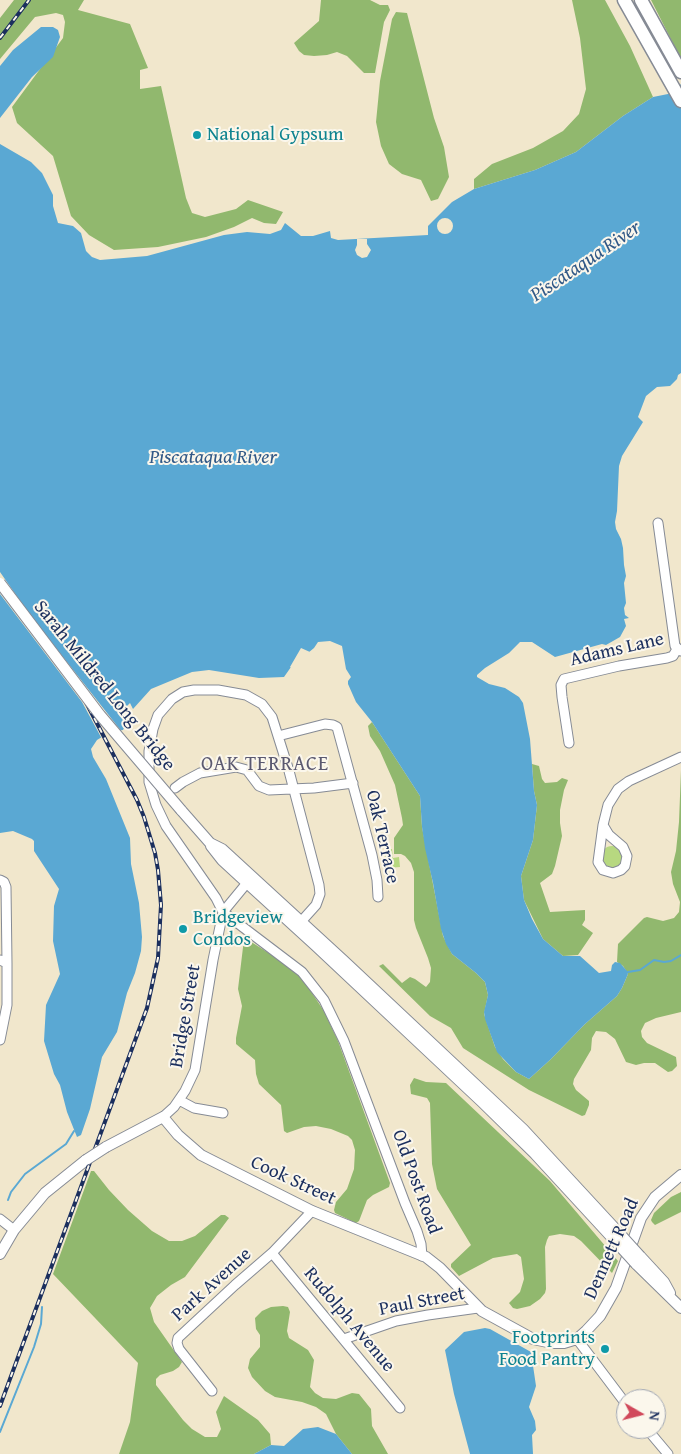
<!DOCTYPE html>
<style>
body{margin:0}
#map{position:relative;width:681px;height:1454px;overflow:hidden;background:#f1e7cc;font-family:"Gentium Book Plus",serif}
canvas{display:block}
.north{position:absolute;left:616px;top:1389px;width:50px;height:50px;box-sizing:border-box;background:#fbf7ec;border:1px solid #a1a7b3;border-radius:50%;rotate:98deg;font-size:14px;font-weight:700;line-height:20px;text-align:center;color:#1b2f5e}
.north::after{content:'';display:block;margin:auto;width:18px;height:22px;background:#d1495b;clip-path:polygon(50% 0,100% 100%,50% 72%,0 100%)}
</style>
<div id="map">
<canvas width="681" height="1454"></canvas>
<div class="north">N</div>
</div>
<script>
const g = document.querySelector('canvas').getContext('2d');
g.lineJoin = 'round';
function fillPath(path, color) { g.fillStyle = color; g.fill(path, 'evenodd'); }
const toPath = rows => new Path2D(rows.map(r => 'M' + r).join(''));
function stroke(path, color, width, dash) { g.strokeStyle = color; g.lineWidth = width; g.lineCap = dash ? 'butt' : 'round'; g.setLineDash(dash || []); g.stroke(path); }
function write(font, color, halo, rows, align = 'center') {
  g.font = font + ' "Gentium Book Plus",serif'; g.lineWidth = 4; g.setLineDash([]); g.textBaseline = 'middle'; g.strokeStyle = halo; g.fillStyle = color; for (const [text, x, y, turn = 0] of rows) {
    g.save(); g.translate(x, y); g.rotate((+turn || 0) * Math.PI / 180); g.textAlign = isNaN(turn) ? turn : align; if (halo) g.strokeText(text, 0, 0); g.fillText(text, 0, 0); g.restore();
  }
}
fillPath(toPath([
 '601 857a11 11 0 1 1 22 0a11 11 0 1 1-22 0Z',
 [385,849,392,849,393,858,399,857,400,867,386,868]
]), '#b7d880');
fillPath(toPath([
 [14,0,84,0,78,10,130,24,148,68,140,70,140,89,161,86,186,198,192,213,205,217,236,209,248,200,283,212,276,224,264,223,252,218,234,227,206,237,158,247,114,250,89,235,71,216,53,156,17,123,12,107,63,38,65,22,63,15,56,13,35,17,0,59,0,18],
 [321,0,370,0,380,5,388,5,390,10,384,22,375,73,364,73,347,56,337,52,327,55,314,56,304,55,299,51,294,43,319,21],
 [572,0,605,0,630,46,653,97,623,116,576,152,535,170,474,189,474,179,492,164,533,148,563,131,579,114,586,89,580,38],
 [651,0,681,0,681,59],
 [396,12,407,13,434,118,444,147,449,177,438,199,431,201,421,180,402,174,389,164,381,146,376,122,380,81,392,19],
 [372,722,420,796,422,827,443,936,452,954,476,973,485,982,488,995,484,1014,495,1047,503,1059,516,1072,529,1079,551,1059,585,1024,617,996,622,988,628,974,623,966,617,962,618,944,644,918,647,917,663,921,674,918,679,912,680,902,673,884,671,872,676,851,679,822,681,770,681,1012,656,1018,645,1023,641,1031,642,1037,647,1043,676,1057,677,1066,672,1071,668,1072,655,1063,644,1063,636,1065,626,1062,615,1039,606,1032,596,1031,592,1038,591,1050,574,1079,573,1084,576,1090,589,1101,589,1105,585,1115,582,1116,529,1090,463,1048,451,1028,430,1016,379,966,383,964,402,983,410,977,415,979,426,987,430,982,431,968,428,958,416,928,414,920,414,872,411,863,405,856,401,854,394,854,394,838,403,825,402,818,395,785,380,751,370,736,368,726],
 [532,764,539,766,542,779,545,783,557,782,562,778,568,780,564,790,560,810,560,823,562,836,555,866,552,874,540,883,550,912,585,910,585,920,582,925,593,933,578,955,563,956,543,939,524,900,521,876,533,840,537,805,534,791],
 [245,938,286,964,302,978,324,1011,338,1041,390,1183,389,1187,373,1195,367,1200,359,1221,356,1223,335,1213,334,1210,336,1202,347,1189,354,1169,355,1150,352,1140,348,1136,331,1129,316,1126,304,1127,287,1133,284,1131,281,1105,259,1084,256,1074,255,1060,236,1044,236,1038,242,1006,238,989,244,939],
 [414,1078,426,1082,446,1083,550,1181,618,1261,612,1273,581,1241,574,1236,560,1234,549,1236,547,1240,545,1247,546,1289,545,1293,540,1299,530,1306,517,1309,513,1308,509,1303,520,1292,524,1279,521,1257,517,1254,493,1258,459,1276,451,1267,451,1264,471,1245,437,1189,432,1164,430,1103,427,1098,411,1094,410,1085],
 [91,1171,94,1171,109,1190,128,1210,152,1231,169,1241,182,1241,195,1236,221,1215,225,1215,229,1218,185,1277,171,1285,157,1296,150,1308,154,1322,182,1362,179,1367,173,1371,160,1375,156,1379,156,1385,183,1420,192,1429,205,1437,217,1437,221,1429,216,1412,224,1396,258,1420,270,1434,271,1445,254,1454,119,1454,130,1422,138,1363,53,1274],
 [681,1192,681,1212,655,1225,652,1222,651,1220,654,1213,671,1197],
 [283,1306,288,1307,290,1312,287,1331,289,1338,308,1350,314,1360,310,1387,315,1393,323,1398,336,1399,352,1393,359,1394,371,1409,372,1426,388,1454,352,1454,336,1434,326,1414,316,1407,302,1402,275,1397,265,1391,252,1377,248,1368,250,1359,260,1347,260,1335,256,1329,255,1318,262,1311,271,1307]
]), '#91b86e');
fillPath(toPath([
 [41,27,53,27,58,30,60,37,53,57,32,77,0,118,0,66,13,50],
 [681,84,681,373,678,375,677,379,670,386,657,387,646,396,638,417,643,422,622,456,619,466,617,511,615,522,616,529,621,539,623,548,624,565,626,576,624,583,626,603,624,608,625,615,629,618,624,619,626,626,620,637,606,645,602,644,555,657,532,642,520,642,509,653,485,668,477,675,477,677,489,684,505,688,519,697,523,703,530,739,534,791,537,805,533,840,521,876,524,900,532,919,543,939,563,956,580,956,599,973,611,971,612,965,615,962,620,963,627,971,628,974,622,988,617,996,585,1024,551,1059,529,1079,516,1072,497,1052,485,1019,484,1012,488,995,485,982,476,973,452,954,446,944,441,929,433,883,425,848,422,827,420,796,372,722,356,702,348,684,348,681,351,677,346,669,342,646,330,641,318,642,314,648,291,667,284,677,259,678,209,670,192,672,151,689,133,709,130,703,126,707,127,714,123,721,126,724,123,730,110,732,97,740,91,749,93,757,106,779,130,838,131,864,139,903,142,937,141,951,135,973,127,993,117,1032,102,1057,90,1109,81,1135,77,1137,67,1112,60,1085,54,1074,44,1041,46,1005,60,974,53,941,54,906,59,889,34,851,34,841,32,839,13,831,0,833,0,144,31,162,42,173,53,195,53,206,58,223,73,226,81,233,86,251,92,257,100,260,147,256,224,235,247,232,270,234,281,230,285,223,301,236,313,236,330,231,331,238,338,240,428,235,428,226,452,202,474,189,535,170,576,152,623,116,653,97,673,93],
 [485,1328,490,1329,531,1352,536,1386,529,1407,535,1421,536,1430,532,1435,533,1454,470,1454,454,1394,445,1350,464,1332],
 [318,1427,336,1434,352,1454,254,1454,271,1445,284,1446,303,1429]
]), '#5aa8d3');
fillPath(toPath([
 '437 226a8 8 0 1 1 16 0a8 8 0 1 1-16 0Z',
 [357,239,367,239,367,244,371,250,367,257,362,258,357,255,355,250,357,245],
 [0,572,30,615,122,732,110,734,102,739,82,702,0,594],
 [301,648,310,652,293,669,290,667]
]), '#f1e7cc');
stroke(toPath([
 [628,972,640,970,654,960,664,962,671,961,681,955],
 [8,1200,11,1192,25,1174,66,1144,74,1131],
 [0,1432,34,1347,41,1324,42,1307]
]), '#5aa8d3', 2);
const minor = toPath([
 [658,523,675,646,681,651],
 [278,736,325,724,333,725,337,727,372,855,377,880,378,897],
 [569,743,562,697,561,685,564,679,619,666,667,658,673,656,677,649],
 [175,788,183,782,200,773,236,767,247,770,259,786,269,790,314,788,353,783],
 [603,825,609,835,623,847,627,856,625,866,621,870,613,873,603,870,598,862,603,825],
 [603,825,608,805,618,789,629,781,681,757],
 [0,880,4,882,6,887,7,963,0,960],
 [223,912,216,898,166,826,156,805,149,782,149,751,153,729,158,715,172,699,183,692,194,690,218,690,246,695,262,704,272,717,289,771,319,885,320,894,316,905,298,925],
 [223,912,302,972,324,1000,344,1041,405,1203,417,1231,421,1244,422,1256],
 [0,1040,7,1005,7,963],
 [179,1100,194,1108,223,1113],
 [163,1117,174,1107,185,1091,195,1070,213,960,223,912,251,878],
 [0,1219,14,1230],
 [272,1253,400,1408],
 [344,1339,396,1321,428,1315,478,1308],
 [577,1339,626,1404],
 [212,1391,179,1349,177,1343,178,1338,235,1285,272,1253,312,1211],
 [647,1429,668,1454]
]);
const major = toPath([
 [181,810,210,843,222,849,344,961,523,1129,621,1235],
 [211,846,222,860,247,883,316,946,482,1102,535,1154,616,1242],
 [106,1147,163,1117,178,1135,201,1155,312,1211,426,1257,440,1268,482,1311,533,1339,552,1343,564,1343,577,1339,586,1331,600,1316,616,1288,641,1218,655,1197,681,1175],
 [0,1254,14,1230,45,1193,86,1160],
 [640,1256,664,1282,670,1293],
 [636,1264,681,1308]
]);
const highway = toPath([
 [624,0,681,101],
 [641,0,681,72]
]);
stroke(minor, '#868b95', 11);
stroke(major, '#868b95', 12);
stroke(highway, '#868b95', 15);
stroke(minor, '#fff', 9);
stroke(major, '#fff', 10);
stroke(highway, '#fff', 12);
const rail = toPath([
 [0,38,29,0],
 [0,583,78,687,137,800,144,817,155,853,158,870,161,905,158,958,147,1008,0,1406]
]);
stroke(rail, '#1b2f5e', 4);
stroke(rail, '#fbf7ec', 2, [5.5]);
const majorBridge = toPath([
 [0,583,100,715,181,810],
 [86,1160,106,1147],
 [621,1235,640,1256],
 [616,1242,636,1264]
]);
stroke(majorBridge, '#868b95', 12, []);
stroke(majorBridge, '#fff', 10);
for (const [x, y, r, color] of [
 [197,135,5,"#0f9aa8"],
 [183,929,5,"#0f9aa8"],
 [605,1349,5,"#0f9aa8"]
]) { const dot = new Path2D(); dot.arc(x, y, r, 0, 2 * Math.PI); g.fillStyle = color; g.fill(dot); stroke(dot, '#fbf7ec', 2); }
write('19px', '#0d838f', '#fbf7ec', [
 ["National Gypsum",207,135],
 ["Bridgeview",193,918],
 ["Condos",193,940],
 ["Footprints",595,1338,"right"],
 ["Food Pantry",595,1360,"right"]
], 'left');
write('19px', '#1b2f5e', '#fbf7ec', [
 ["Adams Lane",617,650,-13],
 ["Sarah Mildred Long Bridge",104,686,51],
 ["Oak Terrace",382,837,77],
 ["Bridge Street",186,1016,-80],
 ["Cook Street",293,1181,25],
 ["Old Post Road",416,1182,70],
 ["Dennett Road",612,1249,-66],
 ["Park Avenue",212,1285,-42],
 ["Paul Street",422,1302,-11],
 ["Rudolph Avenue",349,1320,50]
]);
write('italic 20px', '#315987', '#fbf7ec', [
 ["Piscataqua River",586,262,-34],
 ["Piscataqua River",213,458]
]);
g.letterSpacing = '1px';
write('20px', '#5b5970', '#fbf7ec', [
 ["OAK TERRACE",265,765]
]);
g.letterSpacing = '0px';
</script>
